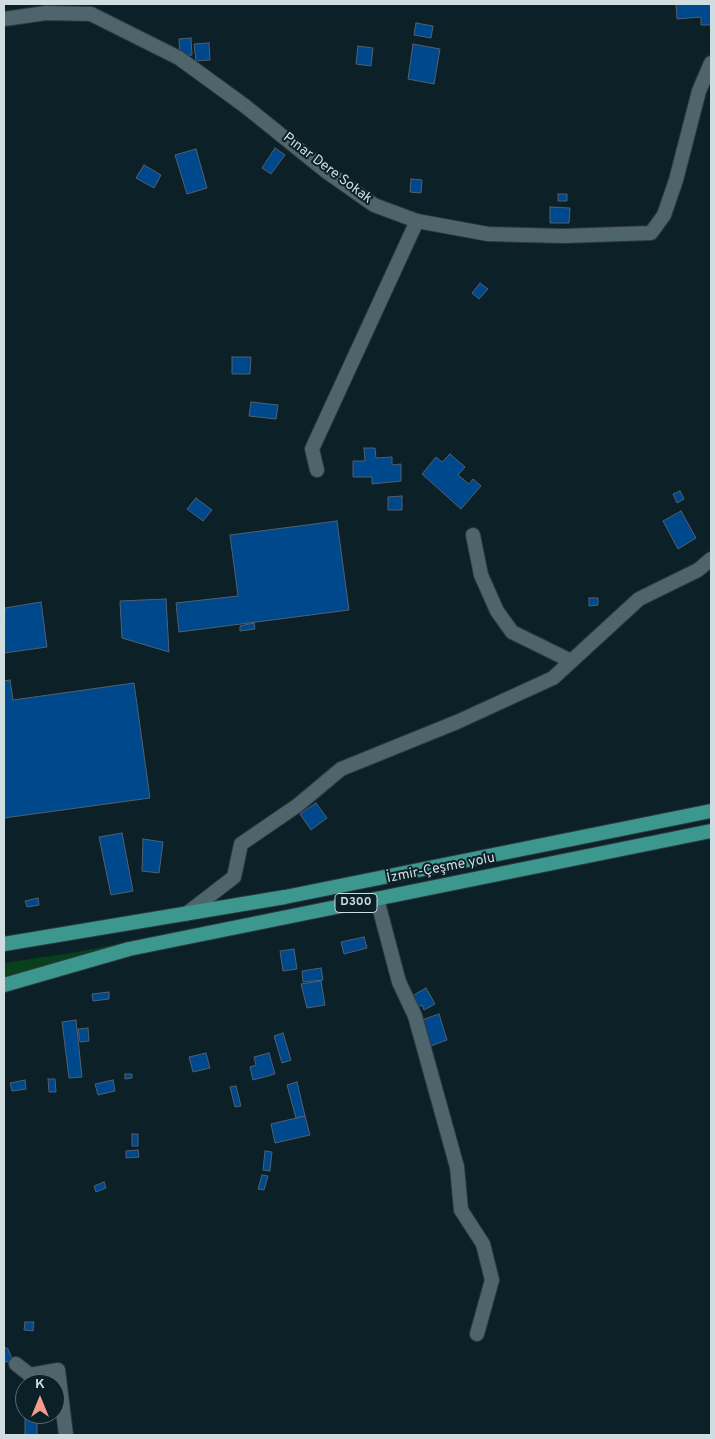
<!DOCTYPE html>
<meta charset="utf-8">
<style>
body{margin:0}
#map{position:relative;width:715px;height:1439px;overflow:hidden;background:#0b2027;font-family:Overpass,sans-serif}
canvas{display:block}
.frame{position:absolute;inset:0;border:5px solid #cfdce0;pointer-events:none}
.north{position:absolute;left:15px;top:1374px;width:50px;height:50px;box-sizing:border-box;background:#0b2027;border:1px solid #596b71;border-radius:50%;rotate:0deg;font-size:14px;font-weight:700;line-height:20px;text-align:center;color:#cfdce0}
.north::after{content:'';display:block;margin:auto;width:18px;height:22px;background:#f49d8b;clip-path:polygon(50% 0,100% 100%,50% 72%,0 100%)}
</style>
<div id="map">
<canvas width="715" height="1439"></canvas>
<div class="frame"></div>
<div class="north">K</div>
</div>
<script>
const g = document.querySelector('canvas').getContext('2d');
g.lineJoin = 'round';
function fillPath(path, color) { g.fillStyle = color; g.fill(path, 'evenodd'); }
const toPath = rows => new Path2D(rows.map(r => 'M' + r).join(''));
function stroke(path, color, width, dash) { g.strokeStyle = color; g.lineWidth = width; g.lineCap = dash ? 'butt' : 'round'; g.setLineDash(dash || []); g.stroke(path); }
function write(font, color, halo, rows, align = 'center') {
  g.font = font + ' Overpass,sans-serif'; g.lineWidth = 4; g.setLineDash([]); g.textBaseline = 'middle'; g.strokeStyle = halo; g.fillStyle = color; for (const [text, x, y, turn = 0] of rows) {
    g.save(); g.translate(x, y); g.rotate((+turn || 0) * Math.PI / 180); g.textAlign = isNaN(turn) ? turn : align; if (halo) g.strokeText(text, 0, 0); g.fillText(text, 0, 0); g.restore();
  }
}
fillPath(toPath([
 [147,938,4,982,4,963,77,952]
]), '#0a3f1d');
const building = toPath([
 [676,4,711,4,711,25,701,25,701,17,677,19,676,4],
 [416,23,433,26,431,38,414,35,416,23],
 [191,38,192,55,180,56,179,39,191,38],
 [209,43,210,60,196,61,194,44,209,43],
 [413,44,440,49,434,84,408,79,413,44],
 [358,46,373,48,371,66,356,64,358,46],
 [275,148,285,155,271,174,262,168,275,148],
 [196,149,207,188,187,194,175,155,196,149],
 [144,165,161,175,154,188,136,178,144,165],
 [411,179,422,180,421,193,410,192,411,179],
 [558,194,567,194,567,201,558,201,558,194],
 [550,207,570,208,569,223,550,223,550,207],
 [480,283,488,289,479,299,472,293,480,283],
 [232,357,251,357,250,374,232,374,232,357],
 [251,402,278,405,276,419,249,416,251,402],
 [364,448,375,448,376,458,392,457,392,465,401,464,401,481,372,484,372,477,353,477,353,461,365,461,364,448],
 [450,454,465,467,458,475,469,484,473,479,481,486,461,509,422,474,436,457,442,462,450,454],
 [680,491,684,499,677,503,673,494,680,491],
 [402,496,402,510,388,510,388,497,402,496],
 [196,498,212,510,203,521,187,509,196,498],
 [681,511,696,538,678,549,663,521,681,511],
 [337,521,349,610,179,632,176,603,238,596,230,535,337,521],
 [589,598,598,598,598,605,589,606,589,598],
 [166,599,169,652,122,638,120,601,166,599],
 [41,602,47,647,4,653,5,608,41,602],
 [254,623,255,629,240,631,240,626,254,623],
 [10,680,13,700,134,683,150,798,4,818,4,681,10,680],
 [316,803,327,818,311,830,300,814,316,803],
 [122,833,133,891,111,895,99,837,122,833],
 [143,839,163,842,159,873,142,871,143,839],
 [38,898,39,905,27,907,25,901,38,898],
 [364,937,367,948,344,954,341,942,364,937],
 [294,949,297,969,283,971,280,951,294,949],
 [321,968,323,980,303,982,302,971,321,968],
 [321,981,325,1005,307,1008,301,984,321,981],
 [426,988,435,1004,424,1010,422,1005,419,1007,412,996,426,988],
 [109,992,109,999,93,1001,92,994,109,992],
 [439,1014,447,1040,428,1047,419,1021,439,1014],
 [76,1020,82,1077,69,1078,62,1022,76,1020],
 [88,1028,89,1041,80,1042,78,1029,88,1028],
 [283,1033,291,1060,282,1063,274,1036,283,1033],
 [206,1053,210,1068,193,1072,189,1057,206,1053],
 [269,1053,275,1074,253,1080,250,1067,256,1065,254,1057,269,1053],
 [125,1074,132,1074,132,1078,125,1079,125,1074],
 [48,1079,55,1079,56,1092,49,1092,48,1079],
 [25,1080,26,1089,12,1091,10,1083,25,1080],
 [113,1080,115,1091,98,1095,95,1084,113,1080],
 [297,1082,305,1116,296,1118,287,1085,297,1082],
 [236,1086,241,1106,235,1107,230,1087,236,1086],
 [305,1116,310,1135,275,1143,271,1124,305,1116],
 [132,1134,138,1134,138,1146,132,1146,132,1134],
 [138,1150,139,1157,126,1158,126,1151,138,1150],
 [265,1151,272,1152,270,1171,263,1170,265,1151],
 [262,1175,268,1176,264,1190,258,1189,262,1175],
 [104,1182,106,1188,96,1192,94,1186,104,1182],
 [25,1322,34,1322,33,1331,24,1330,25,1322],
 [4,1347,8,1349,13,1361,4,1362,4,1367,4,1347],
 [25,1415,37,1415,37,1435,22,1435,25,1434,25,1415]
]);
fillPath(building, '#00488c');
stroke(building, '#535f6f', 1);
const minor = toPath([
 [317,470,312,449,417,221],
 [473,535,481,575,497,611,512,632,571,661],
 [377,899,399,982,415,1016,457,1167,461,1210,483,1244,492,1280,477,1334],
 [186,914,234,877,241,844,298,805,341,769,457,722,553,678,639,599,698,570,711,559],
 [16,1364,30,1375,58,1370,66,1435]
]);
const tertiary = toPath([
 [4,19,46,13,91,14,179,58,245,106,327,172,374,205,417,221,488,234,563,236,651,233,664,215,676,180,699,91,711,63]
]);
const trunk = toPath([
 [4,944,285,897,711,811],
 [4,985,129,949,711,831]
]);
stroke(minor, '#2e383e', 16);
stroke(tertiary, '#2e383e', 16);
stroke(trunk, '#2e383e', 16);
stroke(minor, '#4e656c', 14);
stroke(tertiary, '#4e656c', 14);
stroke(trunk, '#3c988f', 14);
for (const [x, y, w] of [
 [356,903,42]
]) { const box = new Path2D(); box.roundRect(x - w / 2, y - 9.5, w, 19, 4); g.fillStyle = '#0b2027'; g.fill(box); stroke(box, '#cfdce0', 1); }
write('bold 12px', '#cfdce0', null, [
 ["D300",356,903]
]);
write('14px', '#cfdce0', '#0b2027', [
 ["Pınar Dere Sokak",327,169,37],
 ["İzmir-Çeşme yolu",441,869,-11]
]);
</script>
